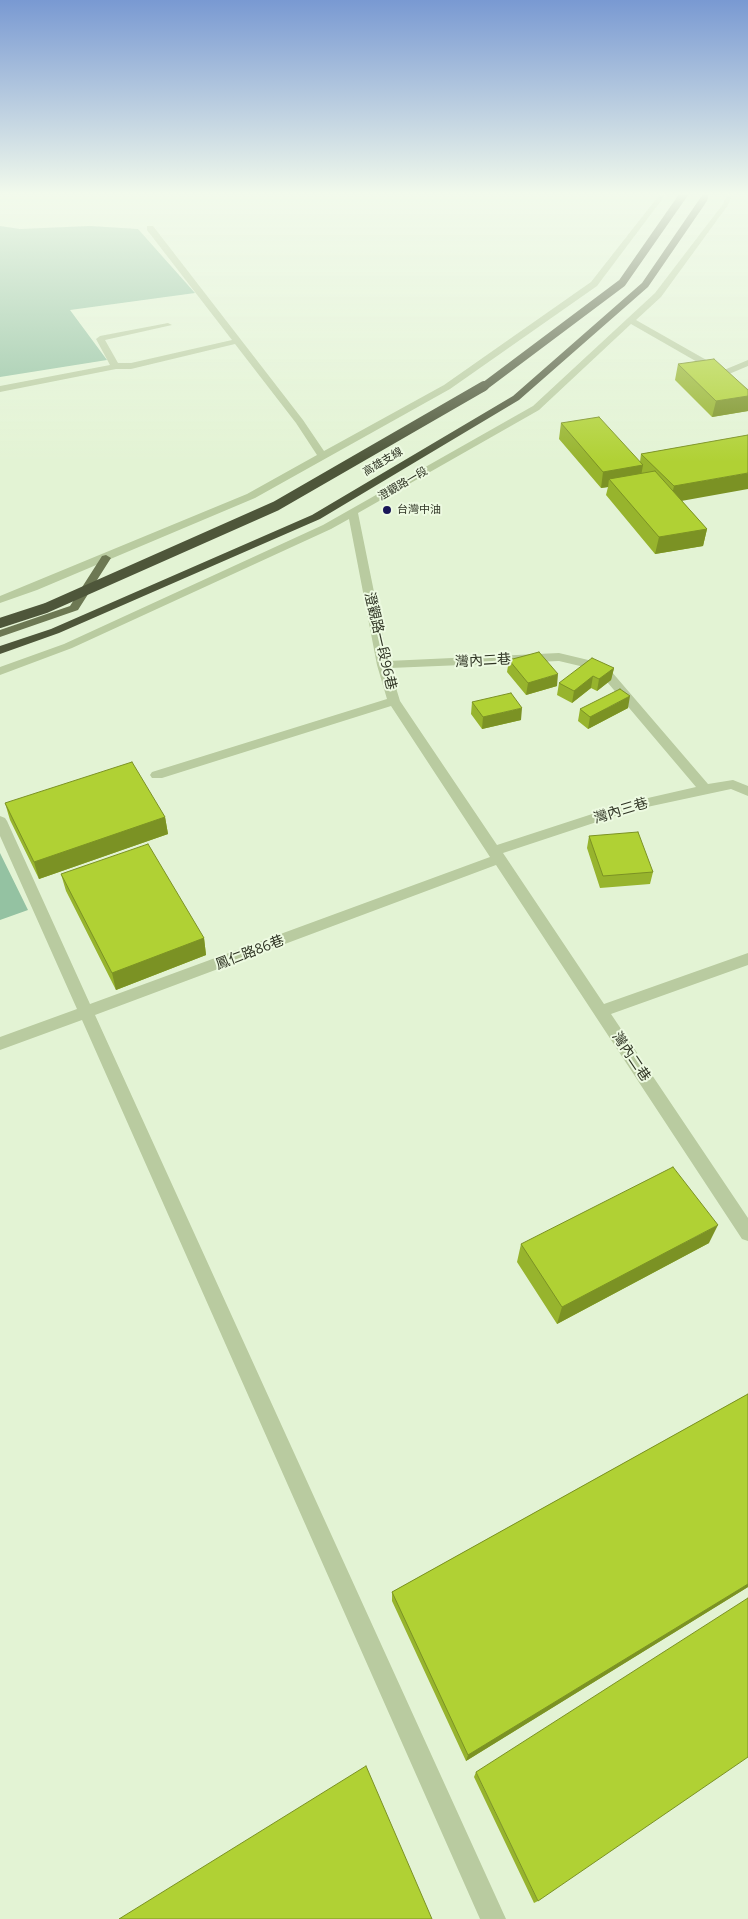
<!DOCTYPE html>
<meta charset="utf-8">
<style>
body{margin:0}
canvas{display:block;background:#e3f3d4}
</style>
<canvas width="748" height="1919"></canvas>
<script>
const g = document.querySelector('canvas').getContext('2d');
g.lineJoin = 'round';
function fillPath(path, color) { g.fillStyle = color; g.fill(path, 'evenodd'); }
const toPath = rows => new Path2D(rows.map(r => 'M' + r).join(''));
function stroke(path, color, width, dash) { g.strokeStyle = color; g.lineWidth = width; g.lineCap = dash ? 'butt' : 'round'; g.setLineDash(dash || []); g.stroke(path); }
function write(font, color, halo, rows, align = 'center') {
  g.font = font + ' "Open Sans","Noto Sans TC",sans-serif'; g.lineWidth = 4; g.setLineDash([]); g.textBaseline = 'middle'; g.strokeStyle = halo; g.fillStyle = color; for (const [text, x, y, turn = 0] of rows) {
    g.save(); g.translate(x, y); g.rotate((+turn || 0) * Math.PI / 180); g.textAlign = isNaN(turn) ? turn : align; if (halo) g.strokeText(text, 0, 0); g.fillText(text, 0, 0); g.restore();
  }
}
fillPath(toPath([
 [0,226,20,229,90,226,138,229,195,293,70,310,107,360,0,377],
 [0,853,28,910,0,920]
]), '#94c2a2');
fillPath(toPath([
 [660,194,666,194,597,286,450,389,255,498,37,590,0,603,0,596,247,494,317,455,296,423,235,344,131,369,116,369,0,392,0,386,110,365,96,339,100,336,168,323,172,325,105,340,118,363,131,363,232,340,147,230,147,226,153,226,303,420,324,451,444,385,591,282,660,194],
 [727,194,733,194,728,205,661,297,636,320,724,370,748,360,748,366,729,374,748,389,748,397,720,375,631,324,539,410,358,513,388,661,559,653,605,664,708,784,733,780,748,786,748,796,731,789,633,810,503,853,604,1004,748,953,748,965,611,1014,748,1218,748,1241,742,1239,496,865,95,1015,506,1919,480,1919,82,1020,0,1050,0,1037,77,1009,0,836,0,816,5,818,7,821,90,1004,490,857,391,706,162,778,152,778,150,775,152,772,387,699,377,665,349,519,331,529,72,648,0,675,0,667,64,644,323,525,533,406,655,293,723,204,727,194],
 [559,661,597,670,696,787,626,803,497,845,400,701,390,668,559,661]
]), '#b9cba0');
fillPath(toPath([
 [106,555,111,558,78,610,0,637,0,630,70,606,102,556,106,555]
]), '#6d7853');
fillPath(toPath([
 [703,194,709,194,707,201,648,287,519,400,320,519,59,633,0,654,0,646,51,629,312,515,513,396,642,283,703,194]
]), '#4e563a');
stroke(toPath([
 [482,388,622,283,684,194]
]), '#4e563a', 8);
stroke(toPath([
 [0,623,46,608,276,506,484,386]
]), '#4e563a', 10);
fillPath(toPath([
 [678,364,748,390,748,411,712,417,675,380],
 [561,423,640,462,641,454,748,435,682,501,707,529,703,546,655,554,606,495,608,487,601,488,559,439],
 [509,660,557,686,526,695,507,672],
 [614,668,611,680,597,691,591,688,572,703,557,695,559,683],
 [472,702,521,720,482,729,471,714],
 [628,708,588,729,578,721,580,709],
 [5,803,165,817,168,834,39,879,10,820],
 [589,836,653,872,650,884,600,888,587,848],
 [61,874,204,938,206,955,116,990,66,891],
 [709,1243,557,1324,517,1262,521,1244],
 [748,1394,748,1587,466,1761,392,1601,392,1592],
 [476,1772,538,1901,534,1903,474,1777]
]), '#97b42d');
fillPath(toPath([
 [748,396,748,411,712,417,716,401],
 [643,465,640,482,609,479,608,487,601,488,603,472],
 [748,473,748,489,670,503,674,486],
 [707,529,703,546,655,554,659,537],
 [614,668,611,680,597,691,599,679],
 [558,674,557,686,526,695,528,683],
 [593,676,591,688,572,703,574,691],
 [630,696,628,708,588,729,590,717],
 [522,708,521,720,482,729,483,717],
 [165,817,168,834,39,879,34,862],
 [204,938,206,955,116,990,112,973],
 [718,1225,709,1243,557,1324,562,1307],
 [748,1584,748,1587,466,1761,468,1755]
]), '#7b9224');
const building = toPath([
 [714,359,748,390,748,396,716,401,678,364,714,359],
 [599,417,643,465,603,472,561,423,599,417],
 [748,435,748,473,674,486,641,454,748,435],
 [655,471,707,529,659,537,609,479,655,471],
 [539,652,558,674,528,683,509,660,539,652],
 [592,658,614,668,599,679,593,676,574,691,559,683,592,658],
 [620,689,630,696,590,717,580,709,620,689],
 [511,693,522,708,483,717,472,702,511,693],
 [132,762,165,817,34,862,5,803,132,762],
 [638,832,653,872,603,876,589,836,638,832],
 [148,844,204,938,112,973,61,874,148,844],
 [673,1167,718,1225,562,1307,521,1244,673,1167],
 [748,1394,748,1584,468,1755,392,1592,748,1394],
 [748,1598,748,1757,538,1901,476,1772,748,1598],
 [366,1766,432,1919,119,1919,366,1766]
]);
fillPath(building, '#b0d134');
stroke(building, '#7b9224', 1);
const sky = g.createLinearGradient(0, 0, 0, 462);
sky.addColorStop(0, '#7999d2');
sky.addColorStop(0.42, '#f2faec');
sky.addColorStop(1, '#f2faec00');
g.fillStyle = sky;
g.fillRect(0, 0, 748, 462);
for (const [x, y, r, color] of [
 [387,510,5,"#191658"]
]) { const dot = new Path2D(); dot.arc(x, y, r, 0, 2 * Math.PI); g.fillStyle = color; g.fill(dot); stroke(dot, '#edfae1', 2); }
write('11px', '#2f3424', '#edfae1', [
 ["高雄支線",383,462,-31],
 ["澄觀路一段",403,484,-30]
]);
write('11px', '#2f3424', '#edfae1', [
 ["台灣中油",397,510]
], 'left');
write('14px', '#2f3424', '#edfae1', [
 ["澄觀路一段96巷",380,641,77],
 ["灣內二巷",483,661,-3],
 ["灣內三巷",621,811,-17],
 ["鳳仁路86巷",250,953,-21],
 ["灣內二巷",631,1057,56]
]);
</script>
